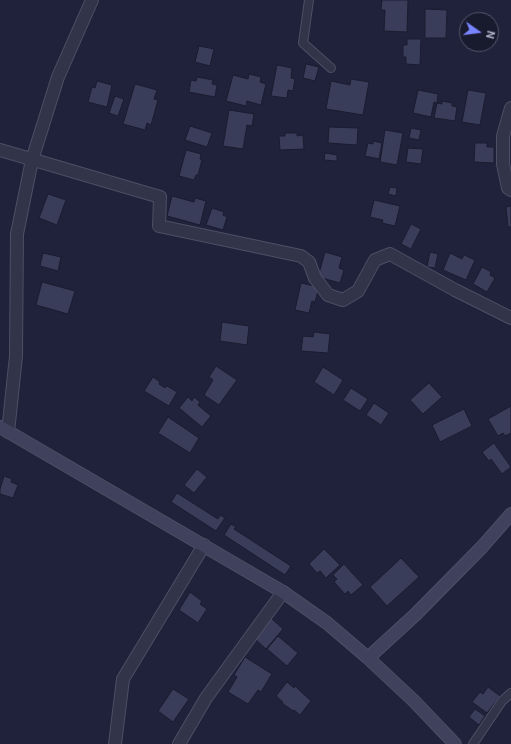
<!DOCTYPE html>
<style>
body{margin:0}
#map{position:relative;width:511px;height:744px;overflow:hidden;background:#1f223a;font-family:Roboto,sans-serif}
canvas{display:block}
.north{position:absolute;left:459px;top:12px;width:40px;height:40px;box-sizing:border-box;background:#181a2e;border:1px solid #54566b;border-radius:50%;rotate:104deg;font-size:11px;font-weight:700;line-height:16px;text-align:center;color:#adafc7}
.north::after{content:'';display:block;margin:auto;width:14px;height:18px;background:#7984ff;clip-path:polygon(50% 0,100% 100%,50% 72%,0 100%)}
</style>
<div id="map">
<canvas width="511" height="744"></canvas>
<div class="north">N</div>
</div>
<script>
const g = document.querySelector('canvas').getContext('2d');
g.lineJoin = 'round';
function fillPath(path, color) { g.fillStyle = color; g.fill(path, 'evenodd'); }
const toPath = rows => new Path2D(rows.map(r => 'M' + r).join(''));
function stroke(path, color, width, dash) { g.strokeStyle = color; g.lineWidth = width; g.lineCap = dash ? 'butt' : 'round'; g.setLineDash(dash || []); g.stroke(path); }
const building = toPath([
 [382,0,408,0,407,32,384,31,385,10,381,10,382,0],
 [425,9,447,10,446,38,425,38,425,9],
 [407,39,421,39,420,65,406,64,406,57,403,57,403,45,407,45,407,39],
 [199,46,214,49,210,66,195,62,199,46],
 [306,64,319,67,315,81,303,78,306,64],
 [277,65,292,68,291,78,295,79,293,91,288,90,287,98,271,96,277,65],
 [249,74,261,77,260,82,266,84,261,105,247,101,246,106,226,101,233,75,248,79,249,74],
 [197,77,213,80,212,84,217,85,215,97,189,92,191,80,196,81,197,77],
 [351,79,369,82,363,115,326,109,331,81,350,85,351,79],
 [97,81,112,85,107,107,88,102,92,87,95,88,97,81],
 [135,84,157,90,154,99,158,100,151,125,147,123,145,130,123,124,135,84],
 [418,90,438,94,437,103,434,102,431,117,413,113,418,90],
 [468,90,486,93,480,125,462,122,468,90],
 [115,96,124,99,118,116,109,113,115,96],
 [442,101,452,103,452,106,457,107,455,121,434,118,437,103,442,104,442,101],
 [229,110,254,114,252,126,247,125,243,149,223,146,229,110],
 [190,126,212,133,207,147,185,140,190,126],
 [329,127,358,128,357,145,328,143,329,127],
 [411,128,421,130,419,140,409,138,411,128],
 [385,130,403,133,397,165,380,162,385,130],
 [285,133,297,133,297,136,303,135,304,149,280,150,279,136,285,136,285,133],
 [373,141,382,143,379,159,365,156,368,143,373,144,373,141],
 [475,143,487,143,487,147,494,147,494,163,474,162,475,143],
 [408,148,423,149,421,164,406,162,408,148],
 [186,150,201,154,200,159,202,160,198,175,196,175,194,180,179,176,186,150],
 [325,153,337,155,337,161,324,160,325,153],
 [390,187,397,188,396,196,388,194,390,187],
 [48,194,66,200,57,225,39,218,48,194],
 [172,196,194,202,195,198,206,201,200,225,167,216,172,196],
 [374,200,400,206,395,226,382,223,383,220,370,217,374,200],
 [511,206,511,227,508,227,506,207,511,206],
 [212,208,224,212,223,215,227,217,223,230,206,225,212,208],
 [411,224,421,229,411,249,401,244,411,224],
 [325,252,342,257,339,268,344,270,340,283,318,277,325,252],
 [430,252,438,254,435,268,427,267,430,252],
 [43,253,61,257,58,271,40,266,43,253],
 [450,253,462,259,464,255,475,260,466,280,443,270,450,253],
 [482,267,491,272,490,275,495,278,487,292,473,284,482,267],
 [42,282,75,291,68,314,36,305,42,282],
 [301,283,319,287,315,302,312,301,309,313,295,310,301,283],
 [222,322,249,326,247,345,220,341,222,322],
 [314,332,330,334,328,353,301,351,303,336,313,337,314,332],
 [216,366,237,380,219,405,204,395,213,380,209,377,216,366],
 [323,367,343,380,334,395,314,382,323,367],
 [153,377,160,382,159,384,165,388,167,386,177,392,169,406,144,391,153,377],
 [429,383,442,397,423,414,410,400,429,383],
 [351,388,368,399,360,411,343,400,351,388],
 [188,397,192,401,194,397,200,402,198,405,211,416,202,427,179,408,188,397],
 [374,403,389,413,381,425,366,415,374,403],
 [511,406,511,433,505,436,503,433,498,436,488,419,511,406],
 [464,409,472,426,440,442,432,425,464,409],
 [168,417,199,438,190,453,158,433,168,417],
 [494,443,511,467,502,474,491,459,489,461,482,452,494,443],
 [197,469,207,477,194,493,184,485,197,469],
 [4,476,12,479,11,482,18,485,13,498,0,494,0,489,4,476],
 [177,493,218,519,220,515,225,518,216,531,171,502,177,493],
 [231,524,236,527,234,529,291,566,285,575,224,535,231,524],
 [324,549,340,565,326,578,320,571,317,573,309,564,324,549],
 [401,558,419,577,387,606,370,587,401,558],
 [344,564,363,585,351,595,348,591,345,594,334,582,337,579,333,575,344,564],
 [190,592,202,601,200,604,207,609,198,623,179,610,190,592],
 [271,618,283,629,266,649,254,638,271,618],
 [278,636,298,653,287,666,267,649,278,636],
 [245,657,272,674,261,692,258,690,248,704,228,692,237,677,234,675,245,657],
 [287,682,294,688,295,686,311,701,300,715,294,710,293,711,282,703,283,702,276,696,287,682],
 [488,687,500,696,487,713,472,702,480,692,483,694,488,687],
 [173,689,189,699,173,722,158,711,173,689],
 [475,709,485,716,479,725,469,717,475,709]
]);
fillPath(building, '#3a3d5a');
stroke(building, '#1a1c30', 1);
const lane = toPath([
 [309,0,303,43,331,68],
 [473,744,502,701,511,693]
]);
const street = toPath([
 [511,108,503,136,503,164,508,188,511,190],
 [0,150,160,197,159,226,301,256,309,262,315,278,328,295,343,300,358,291,375,260,390,254,455,290,511,318],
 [8,432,16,356,17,234,32,160,58,77,92,0],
 [115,744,123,679,204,545],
 [179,744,206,698,283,592]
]);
const secondary = toPath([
 [0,427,283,592,327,623,368,658,414,701,455,744],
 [368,658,416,614,482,547,511,514]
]);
stroke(lane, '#4d4f65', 10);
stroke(street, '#4d4f65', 14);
stroke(secondary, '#4d4f65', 14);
stroke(lane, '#32354a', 8);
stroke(street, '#32354a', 12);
stroke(secondary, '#40425d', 12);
</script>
